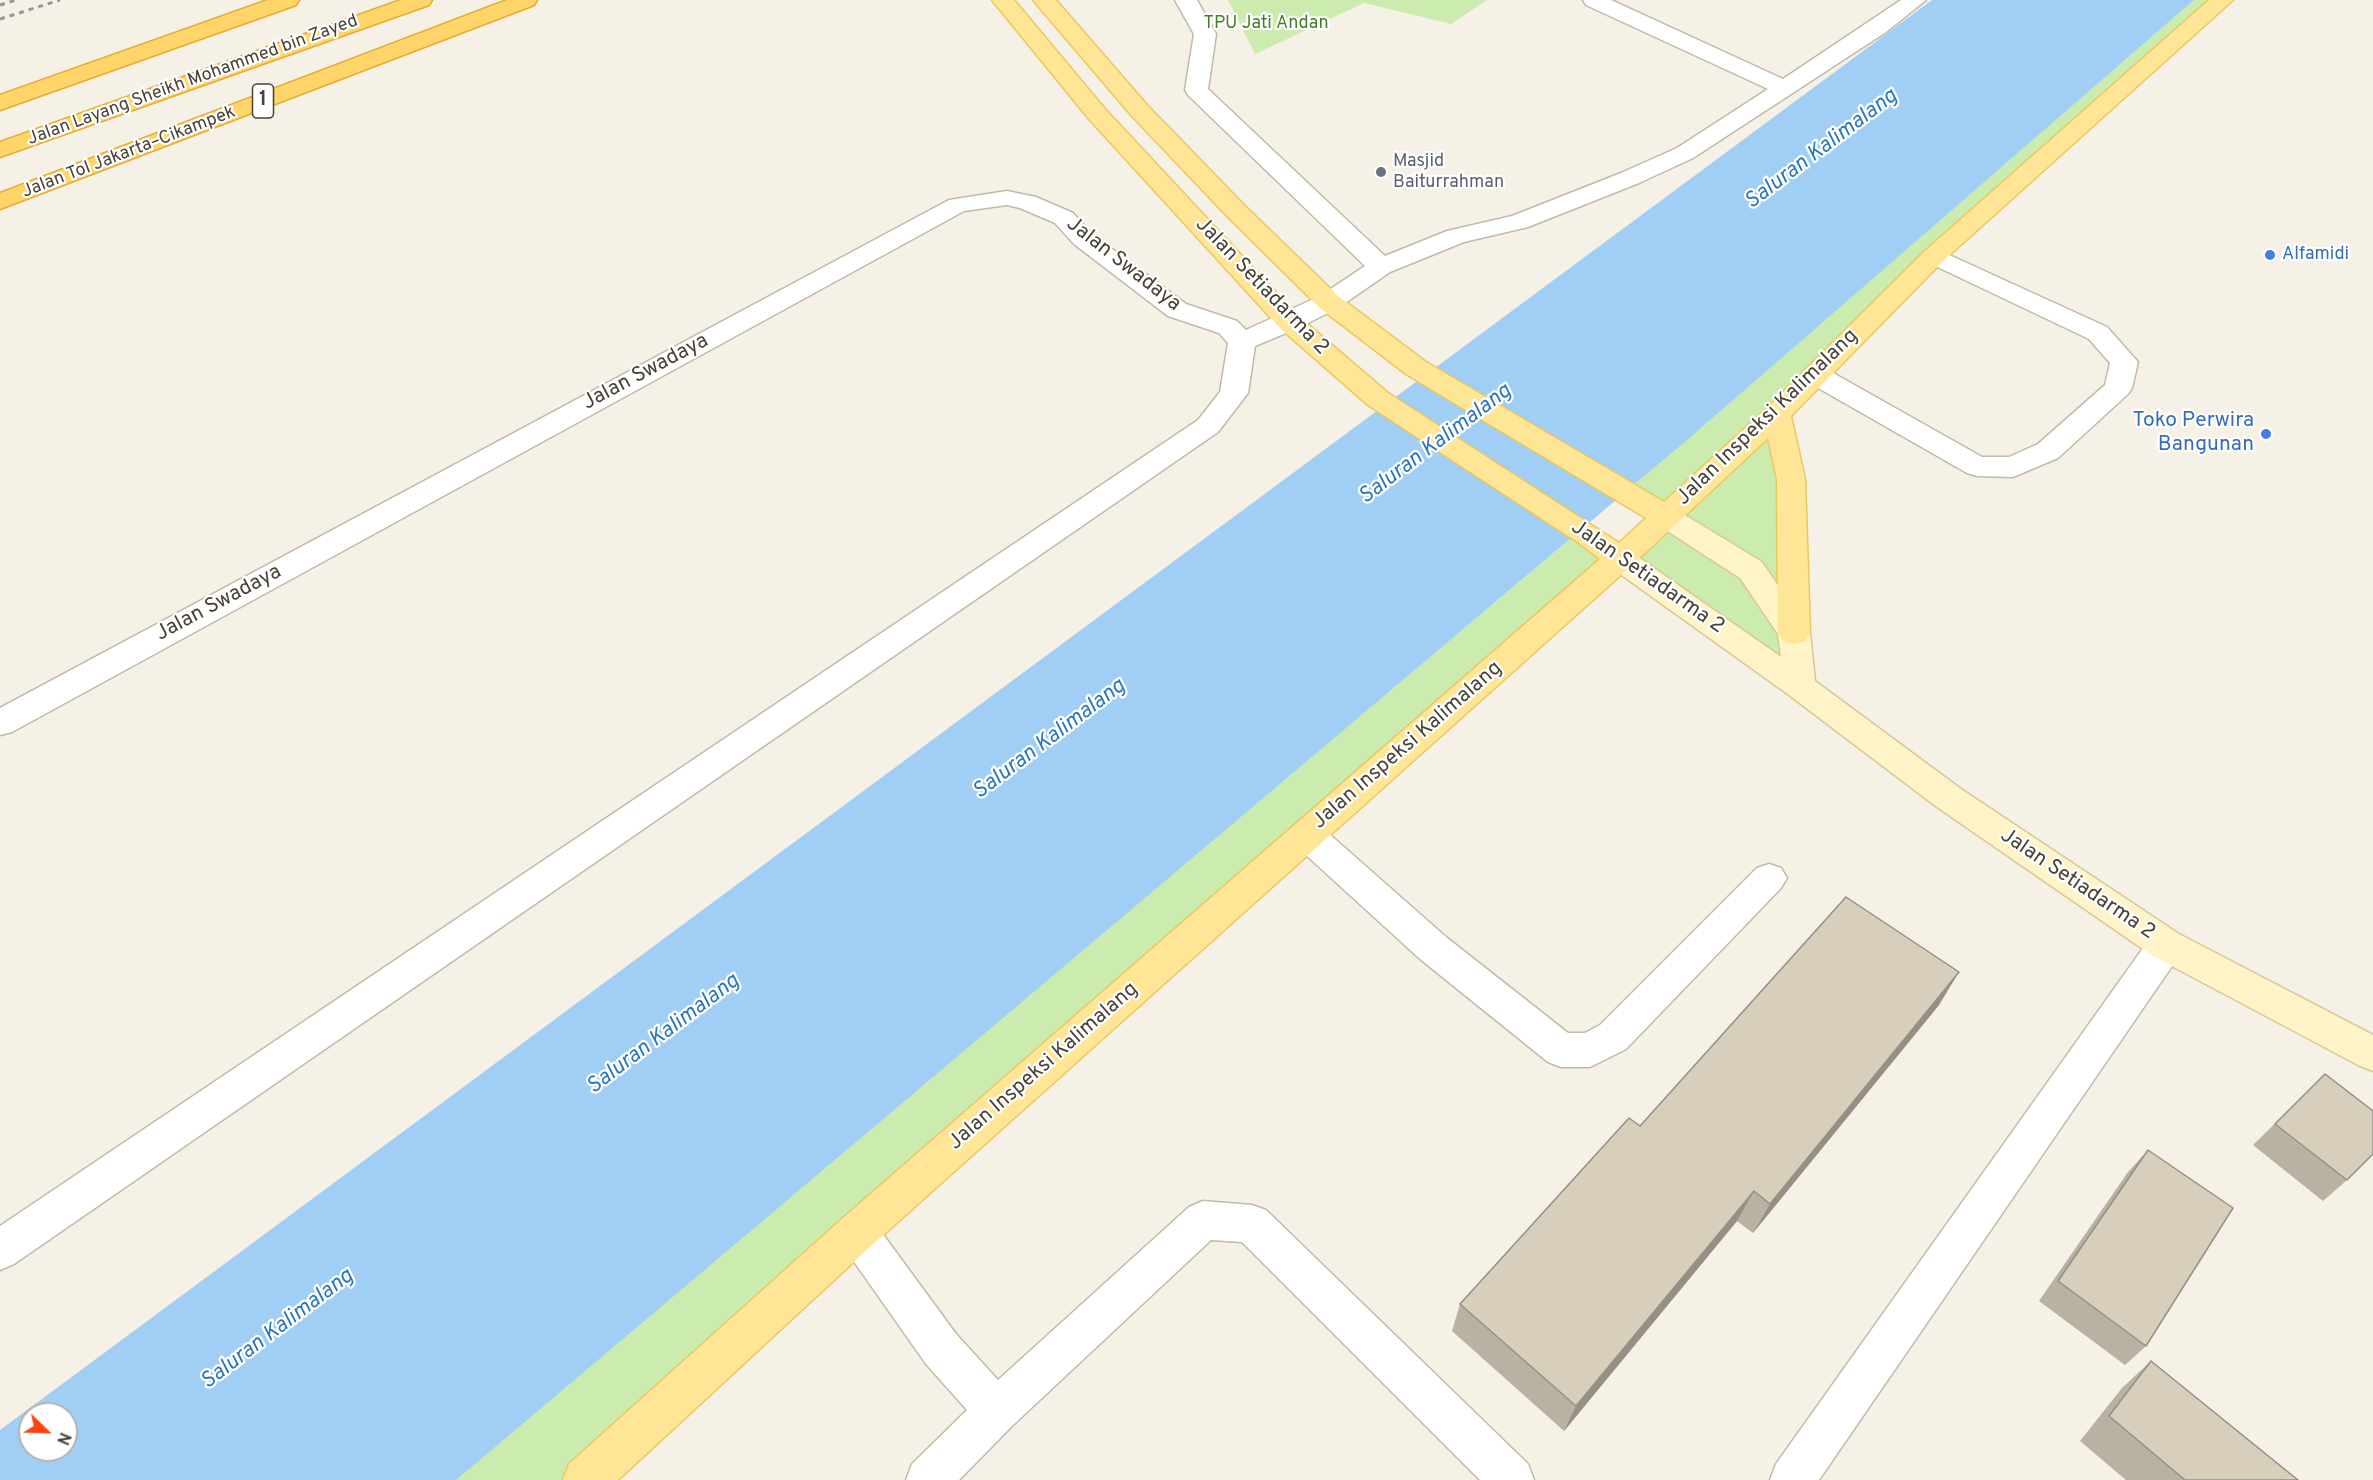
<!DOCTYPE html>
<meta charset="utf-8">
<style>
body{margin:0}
#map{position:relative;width:2373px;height:1480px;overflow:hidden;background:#f5f1e7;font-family:Overpass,sans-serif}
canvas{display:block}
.north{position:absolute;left:18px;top:1402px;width:60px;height:60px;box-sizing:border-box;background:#fff;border:2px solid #b6b3af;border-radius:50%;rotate:113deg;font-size:16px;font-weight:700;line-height:24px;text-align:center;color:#484236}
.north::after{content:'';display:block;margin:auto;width:21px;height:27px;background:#ff4314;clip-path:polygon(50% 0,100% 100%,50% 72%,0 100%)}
</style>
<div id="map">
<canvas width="2373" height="1480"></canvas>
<div class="north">N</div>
</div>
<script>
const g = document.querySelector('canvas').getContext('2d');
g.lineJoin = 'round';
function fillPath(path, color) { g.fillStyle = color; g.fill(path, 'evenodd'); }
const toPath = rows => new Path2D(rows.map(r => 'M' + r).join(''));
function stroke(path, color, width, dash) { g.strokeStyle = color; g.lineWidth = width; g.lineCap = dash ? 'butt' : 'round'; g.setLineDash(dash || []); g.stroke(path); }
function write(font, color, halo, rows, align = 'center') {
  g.font = font + ' Overpass,sans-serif'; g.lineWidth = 4.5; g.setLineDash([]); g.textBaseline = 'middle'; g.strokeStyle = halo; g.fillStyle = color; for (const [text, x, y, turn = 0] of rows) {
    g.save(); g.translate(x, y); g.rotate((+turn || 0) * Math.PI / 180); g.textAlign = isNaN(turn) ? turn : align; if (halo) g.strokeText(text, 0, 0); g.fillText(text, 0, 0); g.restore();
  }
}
fillPath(toPath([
 [1228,0,1487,0,1451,24,1364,3,1255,54],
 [2194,0,2222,0,1777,414,1800,687,1620,559,585,1480,451,1480,1581,530,1619,559,1665,516,1627,491]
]), '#ccebae');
fillPath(toPath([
 [1932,0,2194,0,1687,440,456,1480,0,1480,0,1430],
 [30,1414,66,1414,66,1450,30,1450]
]), '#a1cef5');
const service = toPath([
 [1934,248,2107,327,2138,362,2132,388,2128,394,2058,458,2013,477,1977,476,1967,473,1806,381,1802,375,1806,369,1816,366,1826,369,1982,457,2009,457,2038,444,2105,385,2110,363,2089,339,1925,261,1921,256,1925,251,1934,248],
 [1307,821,1319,825,1446,937,1568,1033,1585,1033,1600,1025,1757,868,1769,864,1781,868,1787,878,1781,888,1626,1049,1590,1067,1561,1067,1548,1062,1420,959,1295,845,1290,835,1295,825,1307,821],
 [1203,1201,1252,1205,1266,1210,1528,1464,1534,1480,1480,1480,1242,1242,1211,1240,1012,1426,959,1480,906,1480,912,1464,967,1410,926,1364,843,1246,837,1232,843,1218,857,1213,871,1218,956,1334,998,1380,1189,1207,1203,1201]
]);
const minor = toPath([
 [1175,0,1197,0,1216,34,1208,89,1385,256,1447,231,1512,216,1621,173,1677,148,1768,89,1586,5,1583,0,1611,0,1783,79,1901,0,1926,0,1886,32,1693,158,1639,183,1528,227,1464,242,1390,272,1338,308,1298,328,1255,346,1248,393,1218,432,14,1264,0,1270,0,1226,1198,420,1220,392,1228,343,1219,333,1168,316,1074,244,1055,223,1020,208,1007,205,964,211,12,732,0,735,0,708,949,200,1007,191,1036,197,1073,213,1092,234,1186,304,1237,321,1246,330,1320,296,1365,266,1188,95,1185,90,1194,34,1175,0],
 [2166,930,2179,934,2184,945,2179,956,1819,1480,1770,1480,1776,1464,2153,934,2166,930]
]);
const secondary = toPath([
 [1665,506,1675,509,1762,562,1810,633,1815,681,1961,789,2179,934,2373,1035,2373,1071,2360,1066,2153,956,1937,807,1789,695,1609,566,1605,559,1609,552,1620,548,1631,552,1781,657,1778,634,1740,578,1655,523,1650,516,1655,509,1665,506]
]);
const primary = toPath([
 [992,0,1014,0,1105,109,1298,316,1388,393,1619,543,1646,518,1406,374,1320,308,1227,216,1131,115,1033,0,1056,0,1147,105,1245,206,1338,296,1426,362,1664,502,1767,408,1925,251,2209,0,2233,0,1943,261,1791,416,1805,479,1810,633,1805,641,1794,644,1783,641,1778,633,1777,479,1768,438,1631,566,871,1246,618,1480,563,1480,569,1464,843,1218,1600,559,1579,543,1368,405,1280,328,1089,119,992,0]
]);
const motorway = toPath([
 [268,0,299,0,296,5,0,110,0,95,268,0],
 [401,0,432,0,429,5,0,157,0,142,401,0],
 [507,0,537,0,534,5,0,209,0,193,507,0]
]);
stroke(service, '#c1baa9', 3);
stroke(minor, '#c1baa9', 3);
stroke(secondary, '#d7c895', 3);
stroke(primary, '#ebc85f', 3);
stroke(motorway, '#e6ac30', 3);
fillPath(service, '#fff');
fillPath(minor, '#fff');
fillPath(secondary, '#fff4c7');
fillPath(primary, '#ffe696');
fillPath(motorway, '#ffd468');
stroke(toPath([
 [0,5,16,0],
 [0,19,60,0]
]), '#979797', 3, [5, 5]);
fillPath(toPath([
 [1939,1005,1753,1233,1737,1221,1564,1431,1452,1331,1460,1304,1640,1126],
 [2325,1074,2347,1180,2323,1201,2253,1145],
 [2148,1150,2146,1346,2125,1365,2039,1301,2128,1172],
 [2151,1361,2298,1480,2126,1480,2080,1441,2122,1388]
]), '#b9b1a2');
fillPath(toPath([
 [1959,972,1939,1005,1753,1233,1770,1204],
 [1754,1191,1737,1221,1564,1431,1576,1406]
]), '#969084');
const building = toPath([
 [1846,897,1959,972,1770,1204,1754,1191,1576,1406,1460,1304,1629,1118,1640,1126,1846,897],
 [2325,1074,2373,1111,2373,1154,2347,1180,2275,1124,2325,1074],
 [2148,1150,2233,1208,2146,1346,2058,1281,2148,1150],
 [2151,1361,2298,1480,2185,1480,2109,1416,2151,1361]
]);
fillPath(building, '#d7cebc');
stroke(building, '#969084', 1.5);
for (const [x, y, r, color] of [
 [1381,172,6,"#6b7280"],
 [2270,255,6,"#3f7fe0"],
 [2266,434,6,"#3f7fe0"]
]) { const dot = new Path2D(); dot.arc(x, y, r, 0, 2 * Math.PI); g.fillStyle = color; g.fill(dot); stroke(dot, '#fff', 2); }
write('18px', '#427e25', '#fff', [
 ["TPU Jati Andan",1266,24]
]);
write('18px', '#484236', '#fff', [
 ["Jalan Layang Sheikh Mohammed bin Zayed",193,81,-20],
 ["Jalan Tol Jakarta–Cikampek",129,153,-21]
]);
write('18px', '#5b616d', '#fff', [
 ["Masjid",1393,162],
 ["Baiturrahman",1393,183]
], 'left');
write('18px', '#366cbe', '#fff', [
 ["Alfamidi",2282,255]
], 'left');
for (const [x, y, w] of [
 [263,101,21]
]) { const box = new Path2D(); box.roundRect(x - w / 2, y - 17, w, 34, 4.5); g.fillStyle = '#fff'; g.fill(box); stroke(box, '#484236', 1.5); }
write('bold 20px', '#484236', null, [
 ["1",263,101]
]);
write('21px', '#484236', '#fff', [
 ["Jalan Swadaya",1123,265,38],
 ["Jalan Setiadarma 2",1261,287,46],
 ["Jalan Swadaya",646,373,-28],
 ["Jalan Inspeksi Kalimalang",1768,418,-44],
 ["Jalan Setiadarma 2",1647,578,35],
 ["Jalan Swadaya",219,604,-28],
 ["Jalan Inspeksi Kalimalang",1408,746,-41],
 ["Jalan Setiadarma 2",2077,885,34],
 ["Jalan Inspeksi Kalimalang",1044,1067,-41]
]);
write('21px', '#366cbe', '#fff', [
 ["Toko Perwira",2254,422],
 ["Bangunan",2254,446]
], 'right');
write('italic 22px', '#2876bb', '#fff', [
 ["Saluran Kalimalang",1822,150,-37],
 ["Saluran Kalimalang",1436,445,-37],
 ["Saluran Kalimalang",1050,740,-37],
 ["Saluran Kalimalang",664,1035,-37],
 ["Saluran Kalimalang",278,1330,-37]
]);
</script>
